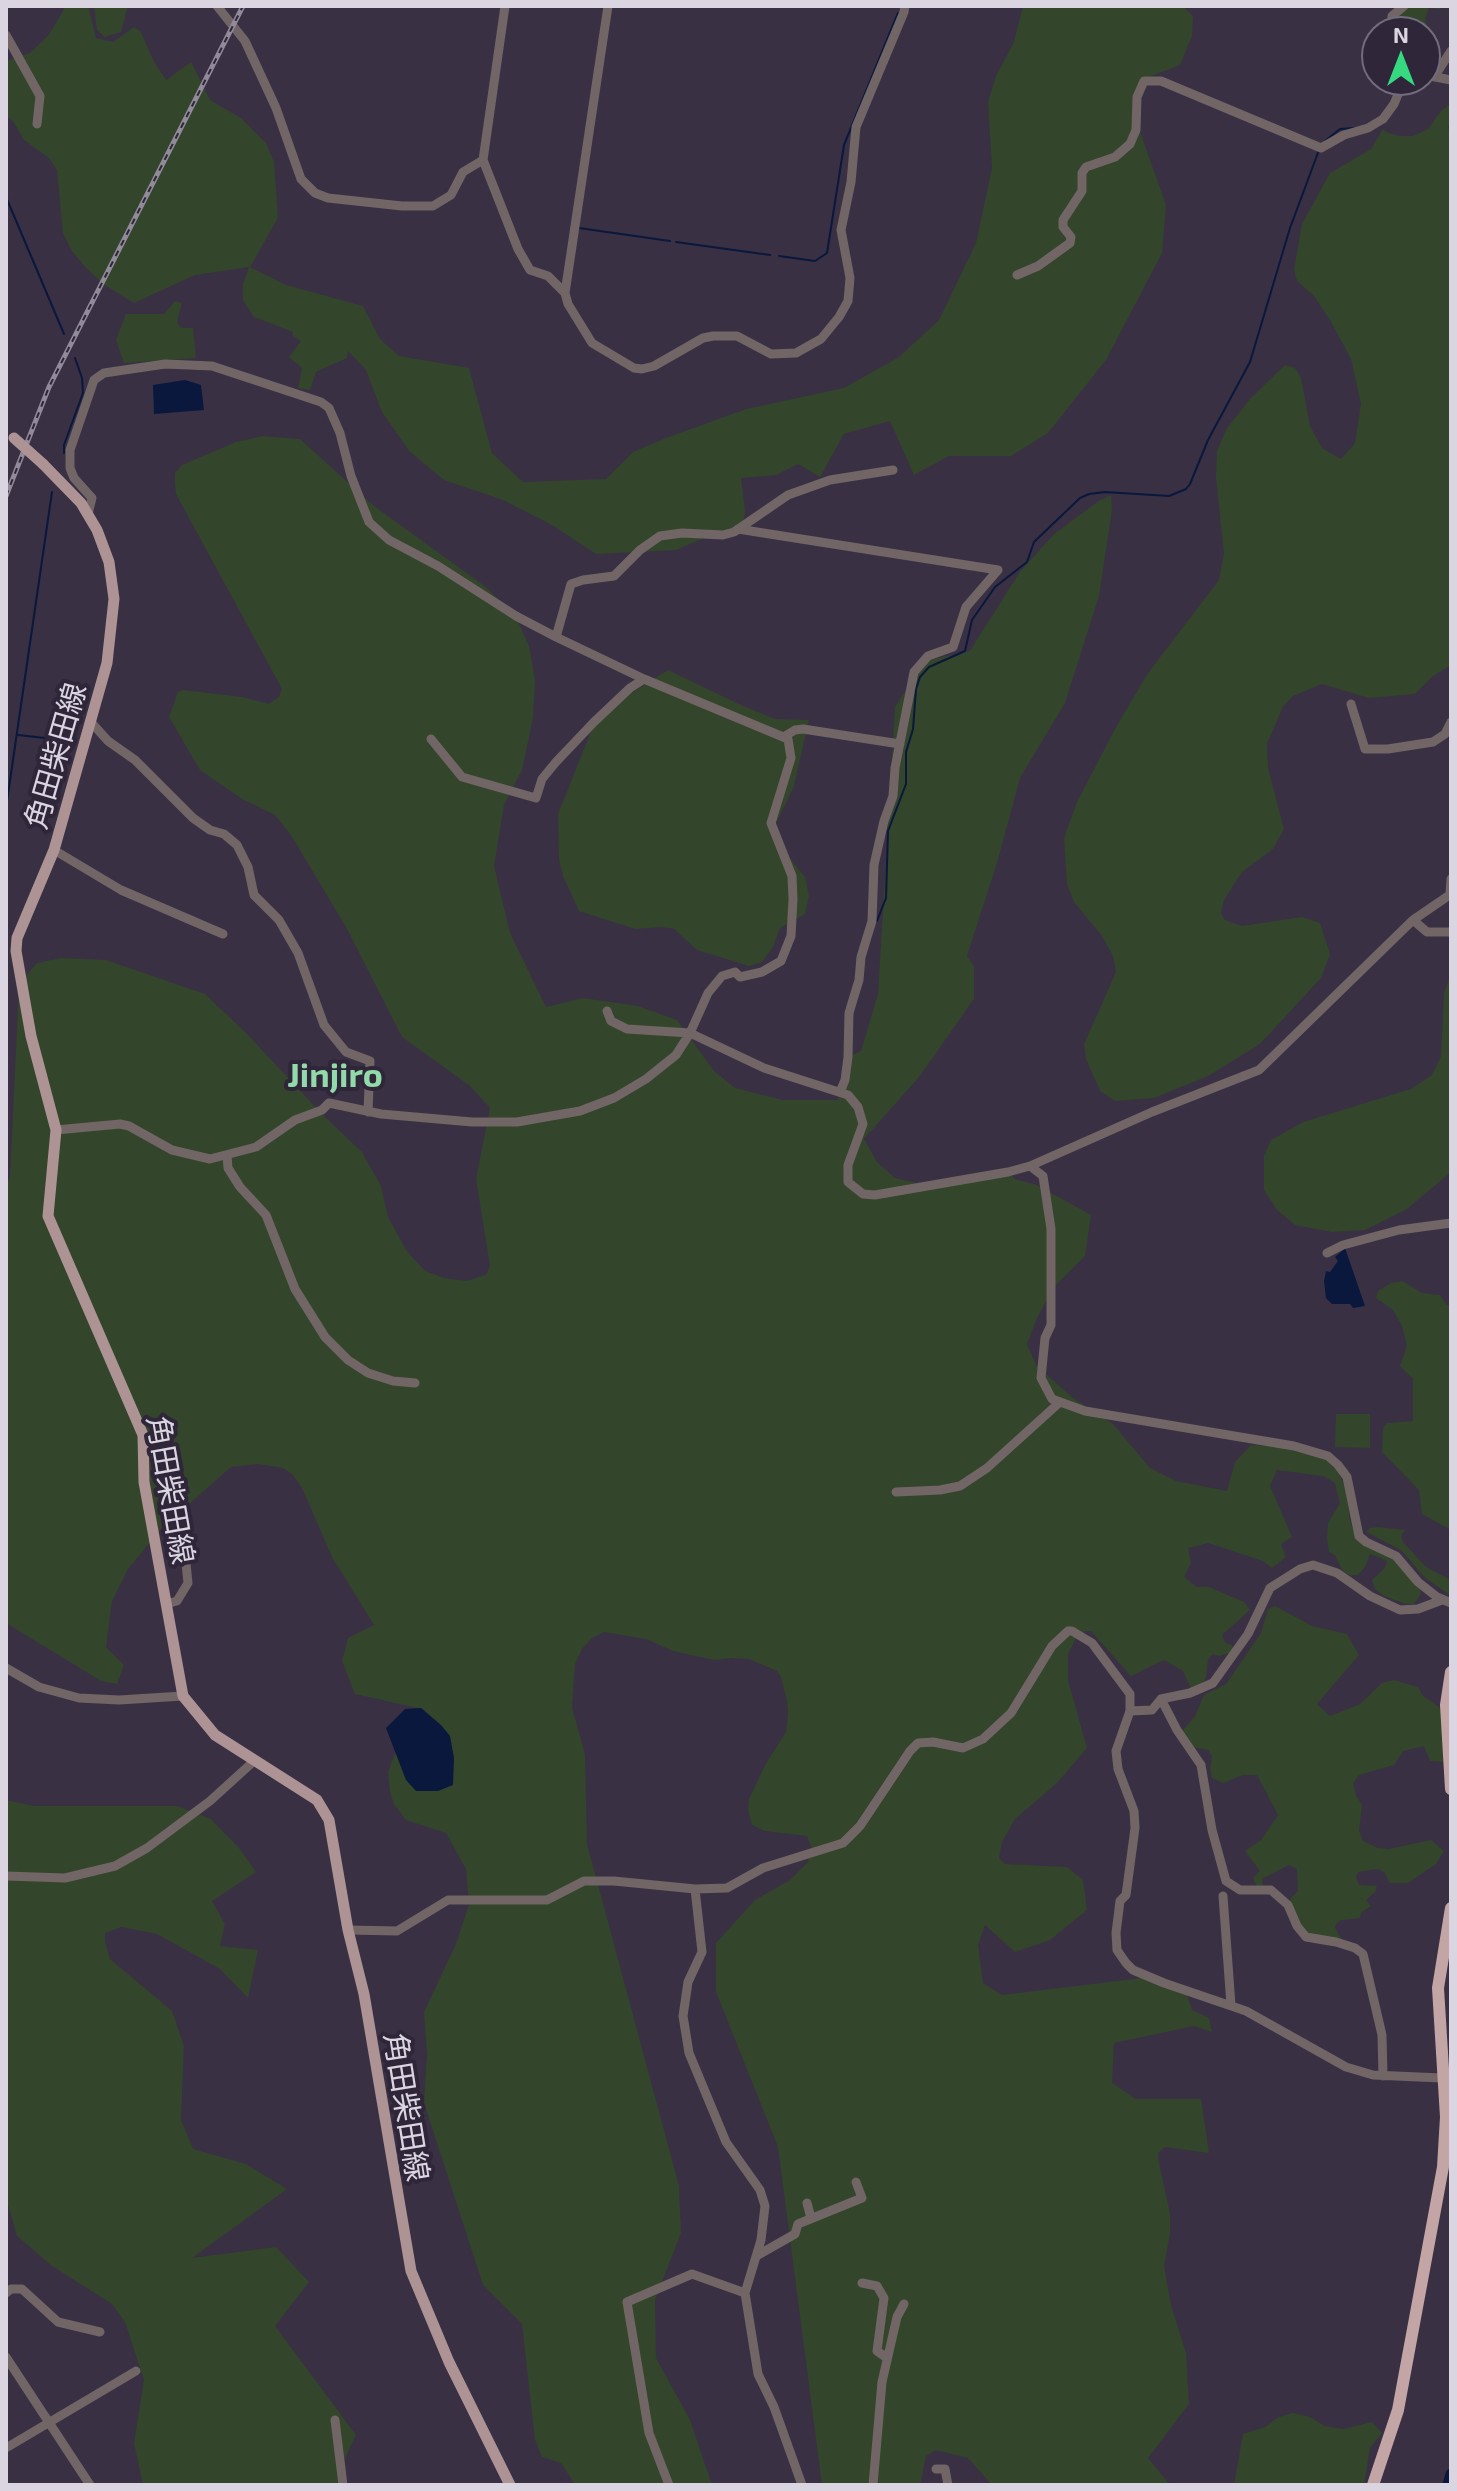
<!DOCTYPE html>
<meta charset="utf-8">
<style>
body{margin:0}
#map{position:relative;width:1457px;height:2491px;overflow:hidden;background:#393044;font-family:"Exo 2",sans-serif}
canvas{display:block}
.frame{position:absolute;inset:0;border:8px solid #dad5e1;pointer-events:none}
.north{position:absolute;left:1361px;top:16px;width:80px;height:80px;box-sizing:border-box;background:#2f263a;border:2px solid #736c7d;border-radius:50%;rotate:0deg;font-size:22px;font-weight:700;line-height:32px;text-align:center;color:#dad5e1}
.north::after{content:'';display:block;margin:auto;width:28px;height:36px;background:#36d880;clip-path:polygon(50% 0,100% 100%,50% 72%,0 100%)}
</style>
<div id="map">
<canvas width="1457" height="2491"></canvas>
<div class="frame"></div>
<div class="north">N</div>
</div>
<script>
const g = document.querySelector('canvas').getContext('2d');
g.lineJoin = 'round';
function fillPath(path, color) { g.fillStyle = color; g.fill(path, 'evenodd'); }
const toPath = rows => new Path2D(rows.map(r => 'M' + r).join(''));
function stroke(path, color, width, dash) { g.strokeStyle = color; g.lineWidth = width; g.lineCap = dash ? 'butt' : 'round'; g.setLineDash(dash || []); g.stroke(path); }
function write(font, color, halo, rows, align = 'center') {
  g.font = font + ' "Exo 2","Noto Sans JP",sans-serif'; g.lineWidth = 8; g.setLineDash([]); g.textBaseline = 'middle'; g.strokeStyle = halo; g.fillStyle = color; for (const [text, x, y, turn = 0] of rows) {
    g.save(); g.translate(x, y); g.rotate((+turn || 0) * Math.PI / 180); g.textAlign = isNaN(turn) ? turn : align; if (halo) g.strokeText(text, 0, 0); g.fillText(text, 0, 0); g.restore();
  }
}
fillPath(toPath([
 [66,6,88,6,96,38,113,42,134,27,141,32,154,62,166,80,191,62,210,100,241,118,266,143,274,162,278,218,250,267,286,285,363,306,380,339,399,356,469,368,492,453,523,482,606,479,633,452,666,438,746,409,844,388,899,357,939,320,976,243,992,168,988,102,996,76,1014,42,1023,6,1183,6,1193,16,1192,36,1180,65,1149,77,1141,92,1137,123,1166,205,1162,253,1106,360,1048,433,1011,456,949,456,914,475,890,421,844,434,820,477,798,464,776,475,741,478,745,511,743,531,711,535,676,550,596,554,552,525,503,500,444,480,409,451,382,412,366,370,348,351,347,358,316,372,310,390,298,388,302,368,289,357,301,341,292,335,293,332,254,317,243,300,243,284,249,267,195,275,134,303,103,284,86,268,72,251,63,233,57,170,49,158,24,140,13,121,6,116,6,61,30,53,48,36],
 [94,6,128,6,121,32,105,37,97,30],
 [1396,6,1451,6,1451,10,1445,6,1440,9,1429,8,1425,19,1430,35,1425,39,1425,32,1393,32,1392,12],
 [1451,103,1451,123,1448,126,1451,140,1451,665,1433,676,1415,694,1369,698,1322,684,1293,696,1283,707,1267,744,1268,768,1284,829,1273,849,1242,872,1224,900,1221,913,1225,920,1242,926,1302,917,1320,923,1330,954,1321,978,1260,1044,1208,1076,1154,1098,1115,1101,1100,1091,1086,1059,1084,1044,1116,972,1113,956,1102,936,1074,902,1067,884,1064,838,1077,802,1116,727,1148,673,1219,580,1224,553,1216,477,1217,451,1227,428,1250,399,1285,365,1295,368,1301,378,1310,426,1322,448,1341,459,1355,443,1361,404,1351,359,1330,320,1314,296,1297,281,1294,270,1302,224,1330,173,1371,149,1383,129,1388,133,1400,136,1413,136,1428,129,1441,111],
 [175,301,182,303,177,322,181,328,193,328,196,358,124,363,116,340,126,314,164,314],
 [263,436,300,439,374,506,486,587,516,617,529,646,535,680,533,718,522,770,504,805,494,866,510,933,546,1007,583,998,638,1006,677,1020,714,1071,735,1088,783,1100,838,1100,848,1057,861,1051,878,994,895,707,925,661,970,651,1019,573,1054,534,1100,500,1111,495,1112,510,1099,596,1065,703,1020,778,997,863,967,956,974,966,974,999,919,1077,864,1139,877,1162,895,1178,929,1186,1008,1172,1015,1179,1037,1185,1091,1215,1085,1256,1054,1287,1037,1318,1027,1344,1036,1365,1073,1398,1113,1424,1150,1468,1176,1481,1227,1491,1235,1462,1251,1445,1278,1446,1321,1455,1339,1473,1346,1488,1350,1521,1357,1540,1392,1557,1419,1588,1421,1594,1414,1604,1406,1604,1384,1596,1375,1589,1372,1580,1385,1568,1387,1561,1370,1554,1365,1567,1358,1575,1349,1575,1342,1570,1335,1555,1329,1552,1327,1538,1328,1523,1340,1503,1335,1483,1323,1476,1277,1470,1270,1486,1292,1537,1281,1544,1286,1557,1272,1568,1263,1561,1208,1543,1188,1548,1191,1563,1184,1577,1197,1587,1209,1587,1244,1602,1250,1610,1222,1635,1225,1642,1236,1648,1234,1652,1219,1656,1213,1654,1208,1660,1206,1677,1202,1686,1191,1689,1183,1671,1164,1660,1131,1676,1091,1631,1085,1631,1077,1636,1068,1654,1068,1680,1087,1748,1057,1783,1015,1819,1002,1842,999,1858,1005,1864,1067,1867,1083,1880,1087,1910,1050,1940,1015,1952,985,1925,978,1945,983,1983,1002,1995,1142,1978,1187,1995,1192,2010,1209,2018,1212,2032,1194,2026,1114,2043,1112,2083,1136,2099,1201,2099,1209,2153,1165,2147,1159,2152,1158,2159,1170,2213,1170,2234,1164,2266,1171,2305,1186,2353,1189,2404,1148,2458,1170,2485,992,2485,968,2458,936,2450,926,2456,920,2485,822,2485,778,2147,716,1992,716,1943,755,1900,790,1880,808,1862,811,1846,807,1836,765,1831,752,1825,748,1810,749,1799,765,1765,786,1732,788,1714,787,1701,781,1677,777,1671,749,1659,732,1658,714,1660,673,1651,646,1639,604,1632,592,1638,582,1649,575,1664,572,1707,585,1755,587,1844,679,2186,681,2233,655,2300,656,2358,690,2420,712,2485,575,2485,561,2463,542,2457,535,2440,522,2324,483,2285,424,2103,427,2054,424,2012,456,1944,469,1904,466,1869,446,1833,406,1820,394,1804,390,1792,388,1772,394,1756,426,1710,355,1694,342,1661,348,1638,374,1625,332,1557,302,1488,292,1474,283,1468,258,1464,231,1467,161,1529,128,1569,112,1601,106,1647,124,1665,117,1684,101,1681,6,1623,6,1185,10,1178,19,984,37,963,61,958,106,960,205,994,246,1033,323,1115,362,1152,381,1186,388,1217,406,1250,425,1271,444,1278,466,1281,486,1275,490,1266,476,1179,490,1108,470,1086,402,1037,346,927,291,835,275,815,242,799,200,770,169,717,178,692,183,690,242,697,269,704,279,697,282,689,176,494,175,484,175,473,182,465,236,442],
 [668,670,741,705,775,719,809,720,794,786,774,828,782,848,805,877,809,896,805,914,780,928,773,947,762,962,749,966,697,950,674,929,662,927,635,929,579,911,563,876,559,859,558,814,598,714],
 [1451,973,1451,1172,1407,1209,1365,1230,1332,1232,1295,1225,1277,1210,1264,1190,1264,1156,1271,1140,1303,1122,1411,1089,1432,1075,1441,1056,1444,993],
 [1402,1281,1422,1293,1440,1295,1447,1305,1451,1305,1451,1530,1422,1514,1419,1490,1382,1452,1383,1428,1387,1423,1413,1421,1413,1379,1400,1366,1407,1346,1402,1326,1393,1310,1376,1298,1378,1291,1391,1283],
 [1336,1414,1370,1414,1370,1448,1335,1447],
 [1378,1527,1405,1530,1401,1536,1403,1542,1426,1567,1451,1580,1451,1596,1425,1578,1401,1550,1366,1532,1370,1528],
 [1275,1606,1312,1626,1347,1634,1359,1655,1317,1704,1330,1716,1360,1704,1382,1683,1394,1680,1418,1687,1423,1696,1439,1707,1442,1714,1443,1762,1430,1761,1424,1746,1403,1751,1394,1765,1359,1775,1353,1783,1356,1795,1362,1805,1359,1831,1363,1841,1378,1848,1389,1849,1431,1840,1444,1851,1436,1864,1408,1883,1390,1883,1384,1872,1378,1869,1358,1872,1356,1877,1359,1885,1377,1886,1375,1892,1366,1900,1371,1906,1361,1913,1360,1918,1341,1920,1336,1924,1335,1928,1343,1941,1312,1938,1297,1924,1290,1899,1298,1891,1297,1869,1289,1865,1262,1879,1263,1885,1258,1889,1253,1878,1260,1871,1245,1851,1261,1840,1278,1815,1257,1775,1243,1775,1223,1783,1212,1778,1210,1769,1212,1756,1208,1750,1193,1747,1182,1731,1195,1716,1204,1695,1226,1684,1261,1633,1268,1609],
 [6,1800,34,1806,177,1806,211,1819,239,1848,256,1872,212,1901,225,1924,220,1946,258,1950,248,1998,220,1969,157,1934,121,1927,105,1933,105,1941,110,1959,172,2011,184,2046,181,2120,193,2149,246,2164,287,2189,192,2258,276,2247,309,2282,275,2326,356,2435,339,2471,341,2485,143,2485,134,2443,144,2380,125,2322,112,2304,52,2266,17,2236,6,2198],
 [1293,2413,1310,2417,1325,2426,1343,2429,1372,2422,1382,2433,1370,2448,1364,2485,1234,2485,1243,2434,1265,2427,1279,2417]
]), '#33452b');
fillPath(toPath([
 [185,380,201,385,204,410,154,414,153,385],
 [1345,1248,1365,1306,1353,1308,1350,1304,1332,1304,1326,1298,1324,1281,1326,1271,1330,1272,1338,1261,1335,1257],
 [421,1708,441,1725,450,1736,454,1758,453,1785,438,1791,416,1791,406,1780,386,1728,405,1709]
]), '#09183c');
stroke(toPath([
 [787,6,815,6],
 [1325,141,1340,129,1354,128],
 [6,197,64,334],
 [579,228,670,241],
 [676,242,770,255],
 [779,256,815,261,827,253,844,145,898,13],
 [64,453,64,445,83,393,82,378,75,358],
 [18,735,72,741],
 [6,808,52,492],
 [877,921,886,898,888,831,906,784,906,752,913,729,916,689,920,677,929,667,965,651,972,620,995,587,1027,562,1034,542,1080,498,1089,494,1105,492,1169,496,1186,489,1190,484,1208,440,1250,362,1290,228,1319,150]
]), '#09183c', 2);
stroke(toPath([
 [1448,2485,1451,2474]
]), '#09183c', 11);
stroke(toPath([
 [217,6,245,41,276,108,301,179,315,193,328,198,402,206,433,206,451,195,463,172,483,160],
 [505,6,483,160,518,249,530,270,548,276,565,293,568,304,592,343,634,368,642,369,654,366,703,338,713,336,737,336,771,354,796,353,821,339,839,317,848,301,850,278,841,230,851,182,856,127,904,12,905,6],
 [1391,32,1392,16,1404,6],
 [6,35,40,96,37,124],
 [1425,75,1451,80],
 [1434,77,1451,51],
 [1017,275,1038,266,1070,243,1071,237,1063,227,1063,220,1082,191,1082,173,1086,167,1115,157,1130,144,1136,130,1137,97,1144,81,1161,81,1321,148,1344,135,1368,128,1383,119,1394,104,1404,80],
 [565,293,608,6],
 [738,529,998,570,966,607,953,647,928,656,914,672,895,768,893,796,884,821,874,865,872,921,861,957,859,980,849,1013,848,1057,845,1080,840,1092],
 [556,637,571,584,583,580,614,576,640,550,660,536,682,533,723,535,734,532,788,495,830,480,893,470],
 [1351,704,1365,749,1388,749,1433,742,1445,734,1451,722],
 [90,721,108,741,135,760,193,818,210,830,224,834,237,845,248,867,254,895,279,920,298,953,324,1025,346,1052,370,1061,368,1112],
 [785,736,795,730,803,729,900,744],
 [431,739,462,777,536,798,542,779,556,762,594,722,630,688,644,679],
 [54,850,121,890,223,934],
 [1450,894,1451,879],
 [1413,920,1427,932,1451,932],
 [607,1011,611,1021,627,1029,690,1033,764,1068,848,1095,858,1107,863,1124,848,1165,848,1182,863,1194,875,1195,1008,1172,1030,1166,1152,1112,1259,1070,1413,920,1451,894],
 [56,1130,120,1124,129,1126,172,1150,210,1159,256,1147,295,1120,322,1110,329,1103,381,1114,472,1122,517,1122,580,1111,614,1098,646,1079,676,1055,690,1033,708,993,722,976,735,972,740,977,762,972,781,961,791,936,793,899,792,876,771,823,791,758,788,739,644,679,556,637,516,616,438,566,389,540,369,522,351,476,340,433,329,408,321,402,212,366,165,364,104,373,94,380,70,450,70,468,74,478,92,498,88,514],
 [227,1155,228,1168,240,1187,266,1215,295,1289,325,1337,348,1360,368,1373,393,1381,415,1383],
 [1030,1166,1043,1176,1051,1229,1051,1325,1045,1338,1041,1378,1052,1399,1085,1411,1294,1446,1328,1456,1338,1465,1347,1477,1359,1536,1366,1542,1396,1556,1418,1582,1437,1597,1451,1603],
 [1327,1253,1343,1245,1399,1230,1451,1223],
 [896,1492,940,1490,960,1486,987,1468,1060,1402],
 [166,1604,177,1601,188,1583,181,1515],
 [6,1668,39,1687,79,1698,119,1700,183,1696],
 [1161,1699,1177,1730,1201,1765,1212,1830,1226,1881,1240,1890,1271,1890,1288,1905,1297,1926,1306,1937,1336,1942,1355,1948,1363,1954,1382,2035,1383,2076],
 [1130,1711,1152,1710,1161,1699,1190,1693,1213,1683,1248,1634,1270,1588,1300,1569,1313,1565,1337,1573,1370,1596,1400,1610,1418,1609,1442,1600],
 [6,1876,65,1878,115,1866,147,1848,210,1801,254,1761],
 [695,1889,727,1888,763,1868,843,1843,860,1826,910,1751,918,1743,933,1742,963,1748,983,1739,1011,1713,1052,1646,1068,1631,1072,1631,1092,1643,1130,1694,1130,1711,1116,1751,1118,1769,1134,1811,1135,1828,1126,1895,1120,1901,1116,1933,1117,1950,1126,1963,1133,1970,1164,1983,1246,2011,1346,2067,1373,2075,1442,2078],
 [1223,1896,1231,2005],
 [348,1930,397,1931,448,1900,547,1900,584,1881,614,1881,695,1889,702,1952,688,1982,683,2016,689,2053,726,2142,760,2190,765,2206,761,2240,745,2293,758,2374,774,2407,802,2485],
 [807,2203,811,2218],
 [758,2255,795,2234,798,2224,862,2198,856,2182],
 [862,2283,877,2286,884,2298,877,2351,887,2358],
 [6,2293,11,2289,22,2289,58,2322,100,2332],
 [6,2357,90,2485],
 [335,2420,343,2485],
 [6,2448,136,2371],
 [936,2469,945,2469,948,2485],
 [669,2485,649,2433,627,2302,692,2274,745,2293],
 [873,2485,882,2382,897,2317,904,2304]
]), '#716565', 9);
stroke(toPath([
 [43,464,81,503,97,530,109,562,114,599,107,663,54,850,17,938,16,951,31,1036,56,1130,48,1216,143,1435,144,1482,183,1696,215,1735,317,1800,329,1820,348,1930,364,1994,411,2271,449,2362,510,2485]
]), '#ad9393', 11);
stroke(toPath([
 [1451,1672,1446,1705,1451,1789],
 [1373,2485,1398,2410,1443,2167,1446,2117,1438,1988,1451,1908]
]), '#c4a5a5', 12);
const rail = toPath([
 [6,496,49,387,243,6]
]);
stroke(rail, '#918a9a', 5);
stroke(rail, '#2f263a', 2, [6]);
stroke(toPath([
 [14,438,43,464]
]), '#ad9393', 11);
write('30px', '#dad5e1', '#2f263a', [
 ["角田柴田線",56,756,-74],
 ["角田柴田線",170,1490,80],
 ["角田柴田線",406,2107,81]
]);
write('bold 34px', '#92daa9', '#2f263a', [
 ["Jinjiro",335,1076]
]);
</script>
